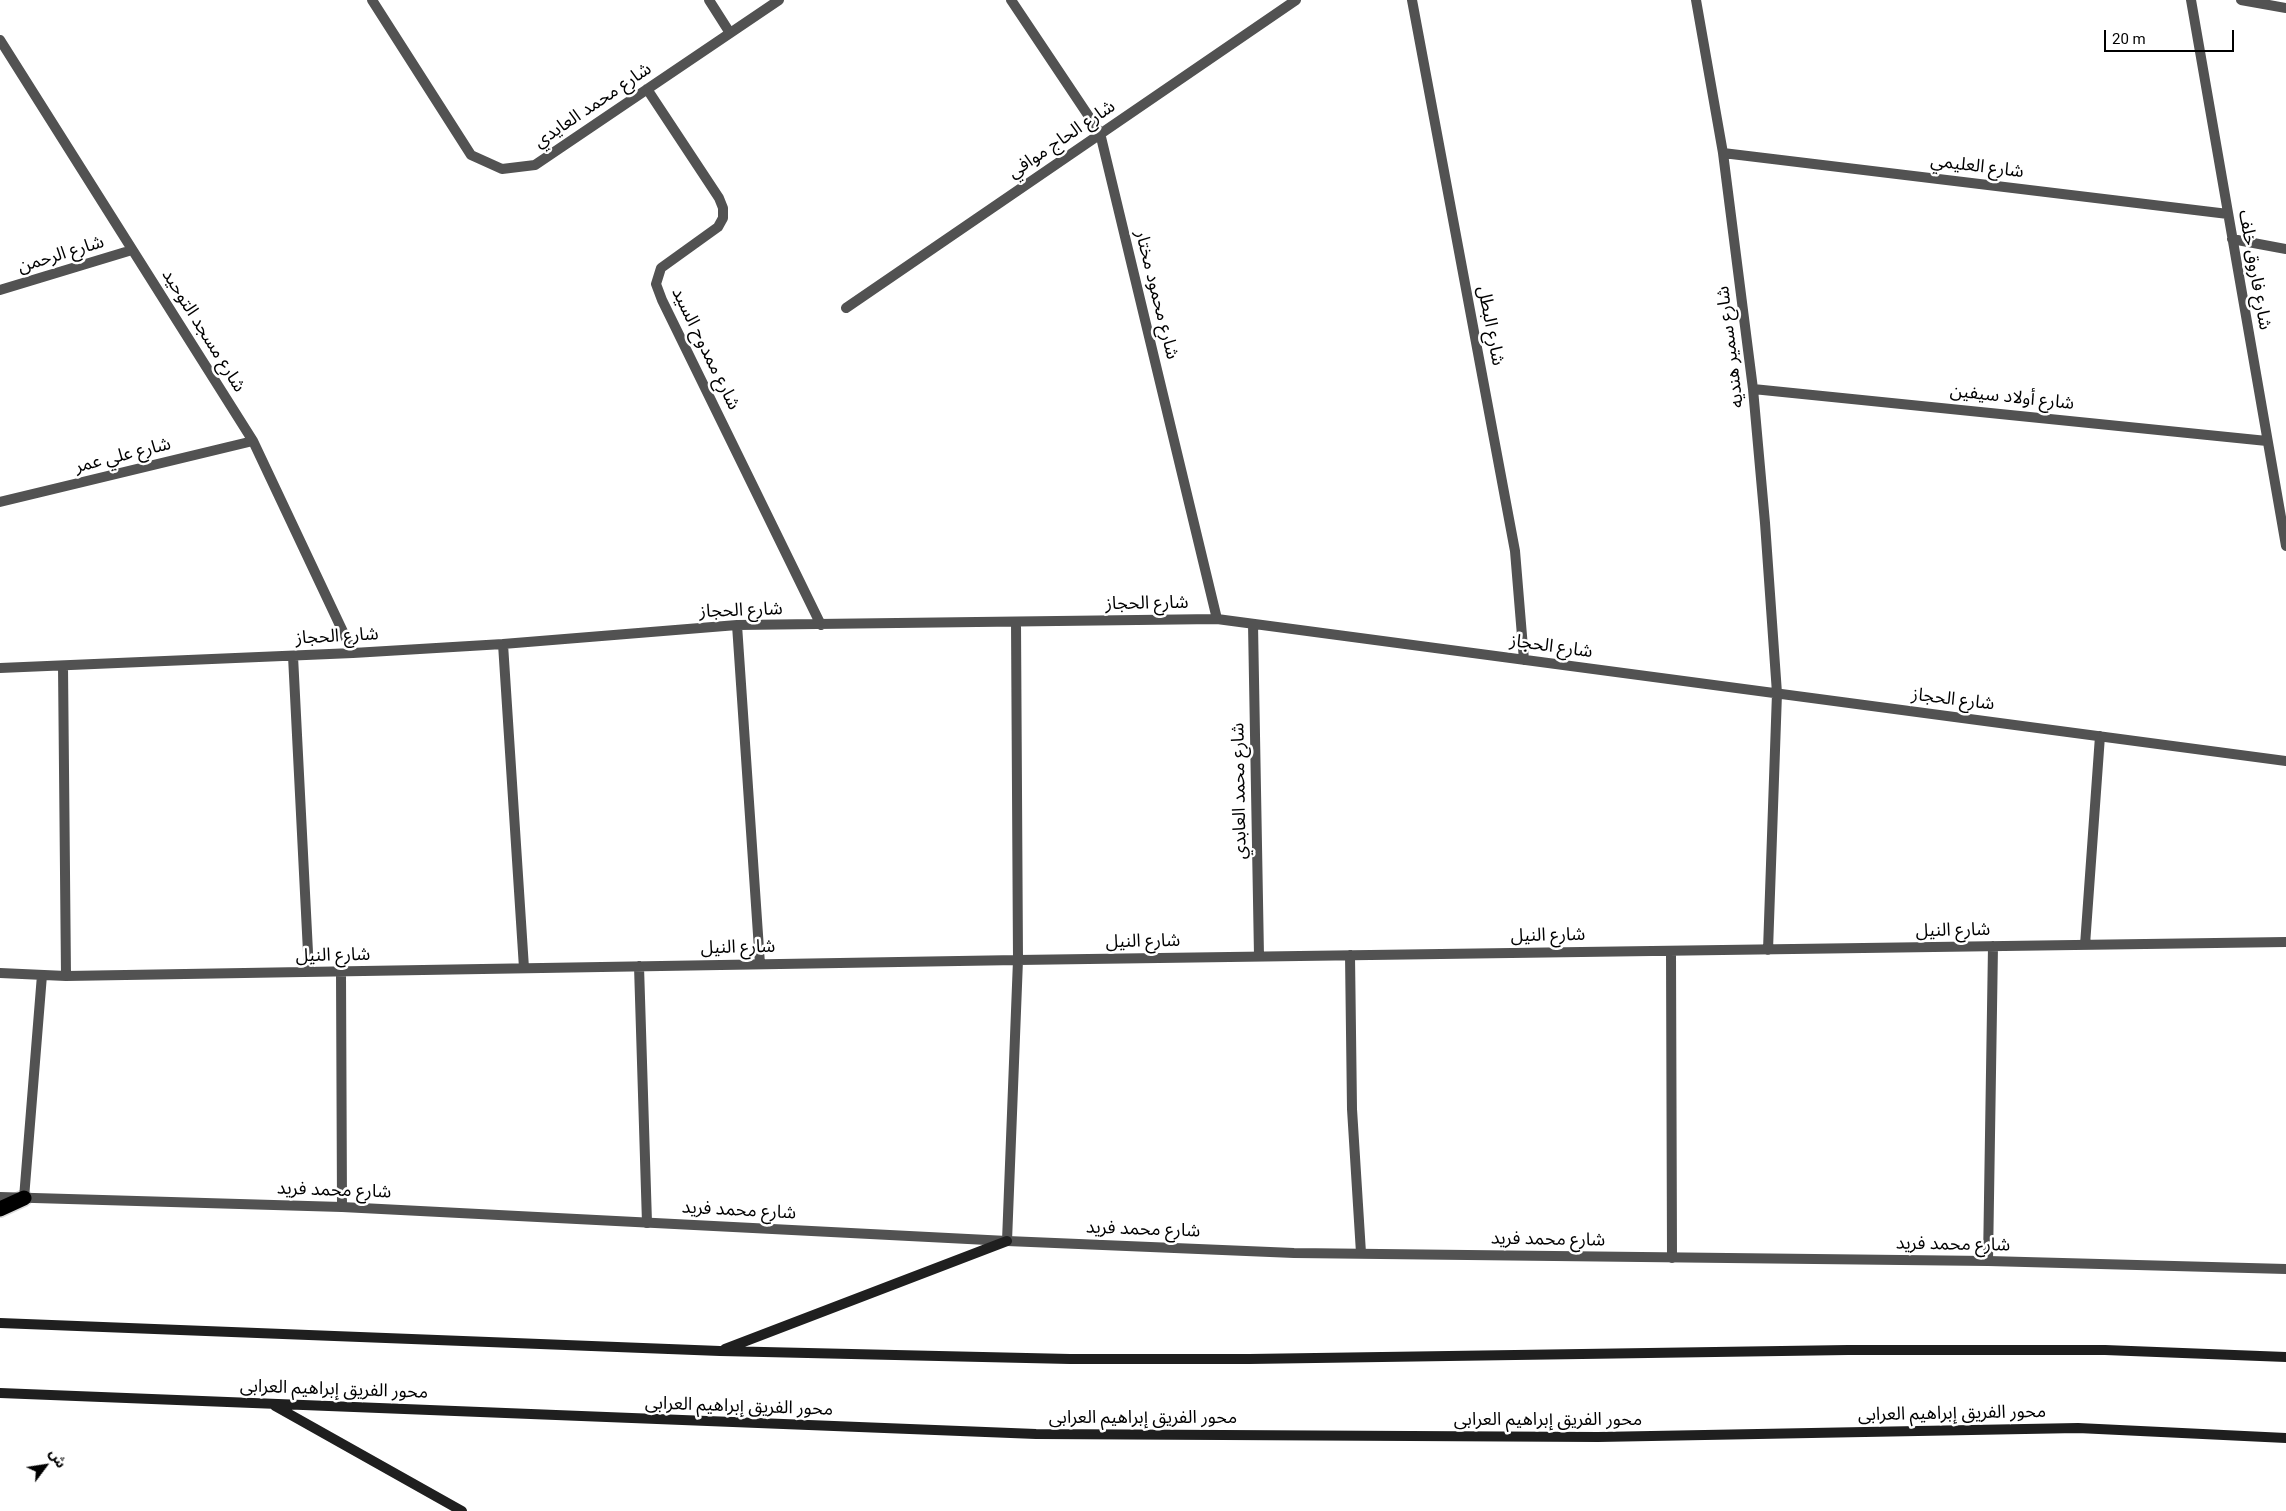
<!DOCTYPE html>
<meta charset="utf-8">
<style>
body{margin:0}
#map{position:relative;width:2286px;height:1511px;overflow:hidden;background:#fff;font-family:Roboto,"Noto Sans Arabic",sans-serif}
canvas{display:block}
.north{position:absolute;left:20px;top:1441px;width:50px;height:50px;-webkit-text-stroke:4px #fff;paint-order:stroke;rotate:59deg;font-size:14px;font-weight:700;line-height:20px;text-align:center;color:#000}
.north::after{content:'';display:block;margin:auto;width:18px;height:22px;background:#000;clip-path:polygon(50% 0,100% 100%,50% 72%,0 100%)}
.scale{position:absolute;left:2104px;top:30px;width:130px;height:22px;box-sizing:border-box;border:2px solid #000;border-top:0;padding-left:6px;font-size:15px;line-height:18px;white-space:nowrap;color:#000;-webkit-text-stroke:4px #fff;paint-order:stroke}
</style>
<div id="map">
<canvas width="2286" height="1511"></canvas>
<div class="north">ش</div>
<div class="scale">20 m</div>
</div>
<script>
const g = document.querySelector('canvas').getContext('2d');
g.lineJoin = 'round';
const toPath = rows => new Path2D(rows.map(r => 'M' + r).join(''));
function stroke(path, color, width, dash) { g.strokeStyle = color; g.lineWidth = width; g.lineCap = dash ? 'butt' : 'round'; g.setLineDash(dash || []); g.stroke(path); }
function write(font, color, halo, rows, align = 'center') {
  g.font = font + ' Roboto,"Noto Sans Arabic",sans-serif'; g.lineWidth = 5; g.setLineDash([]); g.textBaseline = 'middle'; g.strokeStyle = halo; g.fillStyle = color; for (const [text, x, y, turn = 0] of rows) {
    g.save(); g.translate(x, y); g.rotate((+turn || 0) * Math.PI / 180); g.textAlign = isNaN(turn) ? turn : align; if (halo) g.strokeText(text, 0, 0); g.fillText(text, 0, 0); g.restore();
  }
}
const motorway = toPath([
 [0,1209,24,1198]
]);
stroke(motorway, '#dbdbdb', 18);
stroke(toPath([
 [372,0,471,155,502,169,535,165,779,0],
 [709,0,730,33],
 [1011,0,1100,133,1217,619],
 [1412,0,1515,551,1524,660],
 [1696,0,1723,153,1753,389,1765,523,1777,693,1768,950],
 [2191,0,2286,546],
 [2241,0,2286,8],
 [0,40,253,441,353,653],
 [647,89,719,198,723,208,723,218,718,227,661,268,656,284,662,300,821,625],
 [1723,153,2228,214],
 [2232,239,2286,249],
 [0,290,132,250],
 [846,308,1296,0],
 [1753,389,2267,441],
 [0,502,253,441],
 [1253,624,1259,956],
 [737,625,760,964],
 [503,644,524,968],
 [293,656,309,972],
 [63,666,66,976],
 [0,668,353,653,503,644,737,625,1217,619,2286,761],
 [2085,945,2100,736],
 [1671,951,1672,1258],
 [1350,955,1352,1109,1361,1253],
 [639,966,647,1223],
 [341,972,342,1207],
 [0,973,66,976,1018,960,2286,942],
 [24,1198,42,975],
 [1007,1241,1018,960,1016,622],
 [1988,1261,1993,946]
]), '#525252', 10);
stroke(toPath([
 [0,1197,342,1207,1007,1241,1294,1253,1988,1261,2286,1269]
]), '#525252', 10);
stroke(toPath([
 [0,1323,720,1351,1070,1359,1249,1359,1848,1350,2105,1350,2286,1357],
 [725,1349,1007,1241],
 [0,1393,1036,1434,1598,1437,2078,1428,2286,1438],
 [275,1406,462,1511]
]), '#1f1f1f', 10);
stroke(motorway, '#000', 15);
write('18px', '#000', '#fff', [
 ["شارع محمد العايدي",593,106,-34],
 ["شارع الحاج موافي",1062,140,-34],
 ["شارع العليمي",1977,167,7],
 ["شارع الرحمن",61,255,-17],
 ["شارع فاروق خلف",2254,270,80],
 ["شارع محمود مختار",1156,295,76],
 ["شارع البطل",1490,326,79],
 ["شارع مسجد التوحيد",203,331,58],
 ["شارع سمير هنديه",1731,347,-97],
 ["شارع ممدوح السيد",705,349,64],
 ["شارع أولاد سيفين",2012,398,6],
 ["شارع علي عمر",123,456,-14],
 ["شارع الحجاز",1147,604,-1],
 ["شارع الحجاز",741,611,-2],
 ["شارع الحجاز",337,637,-3],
 ["شارع الحجاز",1551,647,8],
 ["شارع الحجاز",1953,700,7],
 ["شارع محمد العابدي",1240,791,-91],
 ["شارع النيل",1953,931,-1],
 ["شارع النيل",1548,936,-1],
 ["شارع النيل",1143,942,-1],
 ["شارع النيل",738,948,-1],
 ["شارع النيل",333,956,-1],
 ["شارع محمد فريد",334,1191,2],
 ["شارع محمد فريد",739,1211,3],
 ["شارع محمد فريد",1143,1230,2],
 ["شارع محمد فريد",1548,1240,1],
 ["شارع محمد فريد",1953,1245,1],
 ["محور الفريق إبراهيم العرابى",334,1390,2],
 ["محور الفريق إبراهيم العرابى",739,1407,2],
 ["محور الفريق إبراهيم العرابى",1952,1414,-1],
 ["محور الفريق إبراهيم العرابى",1143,1418],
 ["محور الفريق إبراهيم العرابى",1548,1420]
]);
</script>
